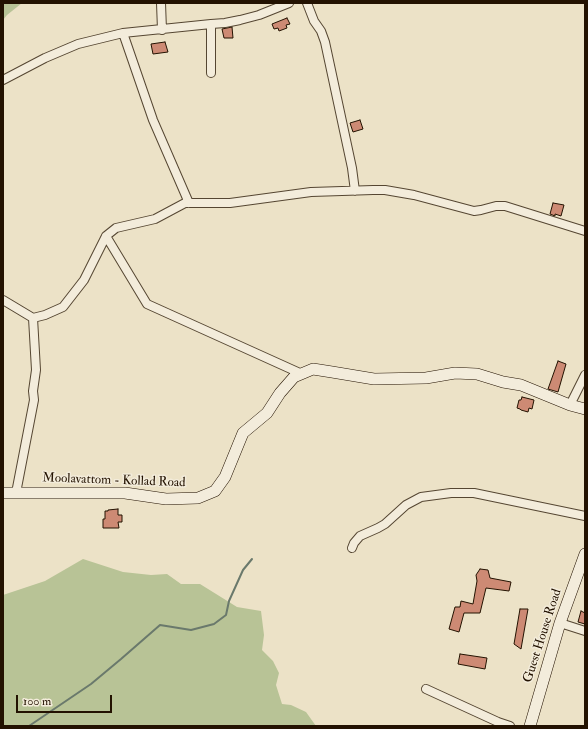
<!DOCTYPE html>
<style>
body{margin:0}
#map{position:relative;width:588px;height:729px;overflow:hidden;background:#ece2c7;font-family:"IM FELL Double Pica",serif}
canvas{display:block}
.frame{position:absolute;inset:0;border:4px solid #231201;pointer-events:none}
.scale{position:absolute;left:16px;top:695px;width:96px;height:18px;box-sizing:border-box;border:2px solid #231201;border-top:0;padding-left:5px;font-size:12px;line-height:14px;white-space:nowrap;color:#231201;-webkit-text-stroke:3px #f3ecdb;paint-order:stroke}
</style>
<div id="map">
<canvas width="588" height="729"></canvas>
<div class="frame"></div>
<div class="scale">100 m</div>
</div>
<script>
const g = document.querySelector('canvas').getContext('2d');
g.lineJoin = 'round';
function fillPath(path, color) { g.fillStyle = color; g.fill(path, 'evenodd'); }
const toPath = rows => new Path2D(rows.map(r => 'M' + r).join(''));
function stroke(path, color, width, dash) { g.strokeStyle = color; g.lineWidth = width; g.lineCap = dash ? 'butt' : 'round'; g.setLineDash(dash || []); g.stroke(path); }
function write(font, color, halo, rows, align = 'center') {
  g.font = font + ' "IM FELL Double Pica",serif'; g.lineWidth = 3; g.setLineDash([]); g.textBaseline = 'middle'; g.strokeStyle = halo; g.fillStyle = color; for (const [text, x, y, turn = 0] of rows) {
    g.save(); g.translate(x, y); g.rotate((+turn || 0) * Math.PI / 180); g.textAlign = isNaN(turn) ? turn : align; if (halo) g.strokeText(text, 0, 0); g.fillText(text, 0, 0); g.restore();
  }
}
fillPath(toPath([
 [3,3,22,3,7,15,3,20],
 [83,559,123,572,151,575,167,574,181,584,200,584,237,607,261,611,264,635,262,650,273,661,279,673,276,685,282,704,291,705,306,712,316,726,3,726,3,595,45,581]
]), '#b8c396');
stroke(toPath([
 [29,726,91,684,121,659,160,625,191,630,214,624,226,615,229,601,243,570,252,559]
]), '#6a796c', 2);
const building = toPath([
 [287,18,290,24,286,25,287,28,279,31,278,28,274,29,272,24,287,18],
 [232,27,233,38,224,38,222,29,232,27],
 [165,42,168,52,153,54,151,44,165,42],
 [360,120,363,129,353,132,350,123,360,120],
 [553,203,564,205,561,216,555,214,555,216,550,214,553,203],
 [558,361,566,364,558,392,548,389,558,361],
 [522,397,534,400,532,409,529,408,528,412,521,410,520,409,517,408,519,400,521,400,522,397],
 [118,509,118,515,122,515,122,522,118,522,119,528,103,528,103,519,105,519,105,511,108,511,108,510,118,509],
 [480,569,488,570,490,578,511,582,509,591,486,588,480,613,464,613,459,632,449,629,455,607,460,607,461,601,473,604,477,581,476,575,480,569],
 [520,609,528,609,521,649,514,644,520,609],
 [581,611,585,613,585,624,578,622,581,611],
 [460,654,487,658,485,669,458,664,460,654]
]);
fillPath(building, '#cd8a74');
stroke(building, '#231201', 1);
const minor = toPath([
 [161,3,162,30],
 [307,3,314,21,321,31,325,42,352,168,355,191],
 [123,33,153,120,189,203],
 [211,73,211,24],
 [3,80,45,58,78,44,123,33,211,24,225,23,240,20,259,15,289,3],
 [106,236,147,304,302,374],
 [3,300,33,318,45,315,63,307,84,280,106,236,116,228,155,219,185,203,230,203,311,192,373,190,385,190,414,195,474,211,481,210,496,206,505,206,585,231],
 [570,405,585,375],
 [16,493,34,400,33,391,36,370,33,318],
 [352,548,354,543,360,536,378,528,385,524,406,505,421,497,451,493,474,493,585,516],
 [560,623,585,631],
 [426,689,498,722,510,726]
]);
const secondary = toPath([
 [3,493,125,493,166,499,198,498,215,491,225,477,243,433,267,413,280,393,294,377,313,369,332,372,374,379,426,378,455,373,477,374,503,382,521,385,570,405,585,409],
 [530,726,560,623,585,554]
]);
stroke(minor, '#554632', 10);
stroke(secondary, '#231201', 12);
stroke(minor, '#f3ecdb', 8);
stroke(secondary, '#f3ecdb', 11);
write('13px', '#231201', '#f3ecdb', [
 ["Moolavattom - Kollad Road",114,481,2],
 ["Guest House Road",543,636,-72]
]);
</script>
